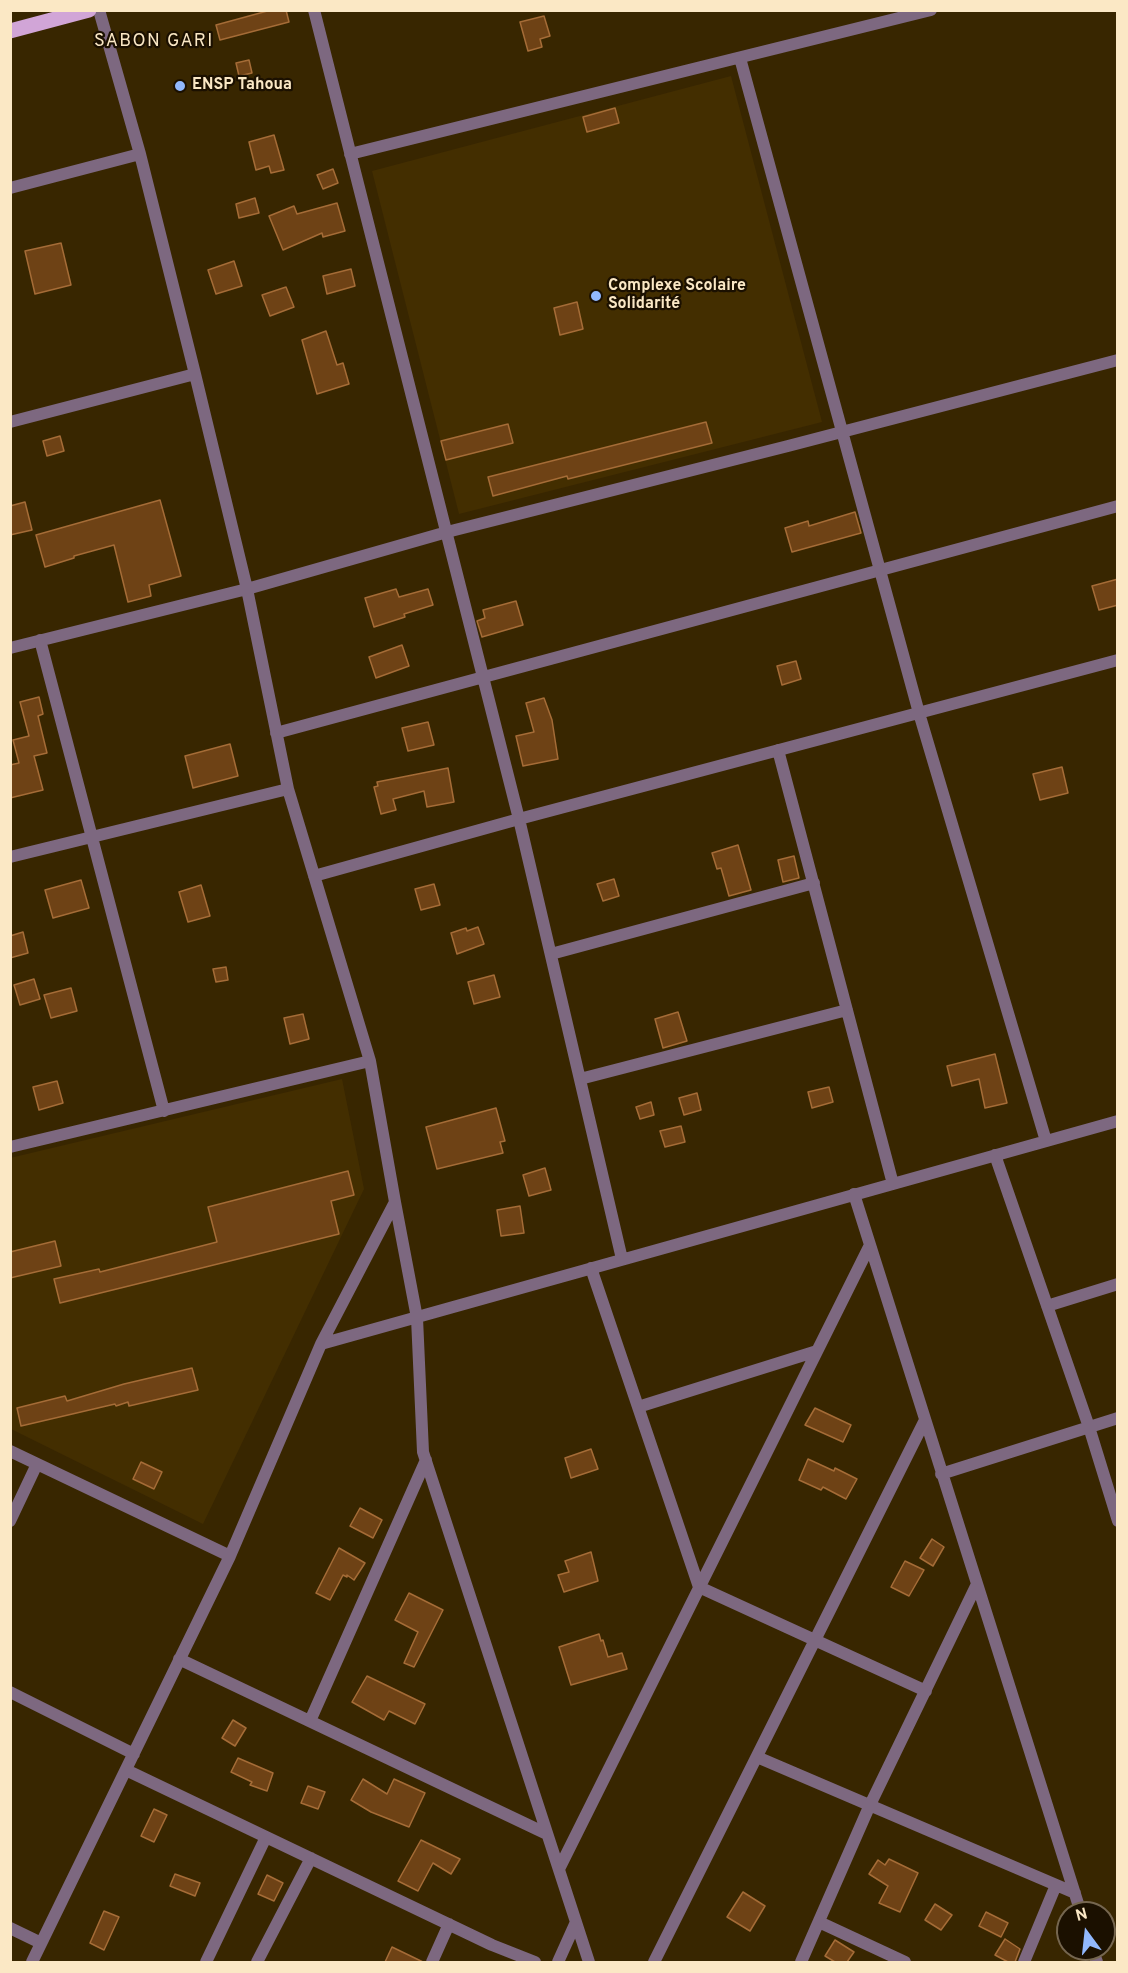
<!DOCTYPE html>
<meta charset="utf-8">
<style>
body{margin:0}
#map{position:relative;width:1128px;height:1973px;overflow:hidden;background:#382600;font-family:Overpass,sans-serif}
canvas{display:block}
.frame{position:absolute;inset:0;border:12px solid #fbe8c5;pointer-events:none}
.north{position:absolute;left:1056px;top:1901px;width:60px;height:60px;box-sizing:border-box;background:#1b1000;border:2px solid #75664f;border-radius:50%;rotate:345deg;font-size:16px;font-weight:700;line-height:24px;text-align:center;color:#fbe8c5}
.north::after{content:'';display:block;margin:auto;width:21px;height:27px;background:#91b8fd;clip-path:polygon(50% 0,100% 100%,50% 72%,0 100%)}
</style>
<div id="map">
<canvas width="1128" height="1973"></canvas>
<div class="frame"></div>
<div class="north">N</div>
</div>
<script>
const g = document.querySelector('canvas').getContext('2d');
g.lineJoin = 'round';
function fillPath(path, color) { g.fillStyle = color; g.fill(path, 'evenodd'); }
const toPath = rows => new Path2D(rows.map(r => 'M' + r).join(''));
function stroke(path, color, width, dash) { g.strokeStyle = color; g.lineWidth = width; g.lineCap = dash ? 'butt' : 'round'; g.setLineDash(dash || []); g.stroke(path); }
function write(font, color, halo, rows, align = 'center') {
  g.font = font + ' Overpass,sans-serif'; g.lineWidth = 4.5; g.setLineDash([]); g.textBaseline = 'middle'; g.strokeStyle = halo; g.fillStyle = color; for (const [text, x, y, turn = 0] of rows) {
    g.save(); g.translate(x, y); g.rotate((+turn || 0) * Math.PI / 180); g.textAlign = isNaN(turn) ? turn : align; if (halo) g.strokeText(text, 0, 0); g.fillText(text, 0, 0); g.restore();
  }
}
fillPath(toPath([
 [731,76,822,422,459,514,372,171],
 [342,1079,364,1189,203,1524,11,1429,10,1158]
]), '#432e00');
const building = toPath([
 [271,10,286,10,289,22,220,40,216,25,271,10],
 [544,16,550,36,540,39,542,47,528,51,520,22,544,16],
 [249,60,252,73,239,76,236,63,249,60],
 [615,108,619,123,587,132,583,117,615,108],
 [274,135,284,170,271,173,269,166,256,170,249,142,274,135],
 [333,169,338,183,323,189,317,175,333,169],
 [255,198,259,213,239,218,236,204,255,198],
 [337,203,345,231,323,237,322,233,283,250,269,216,294,206,297,214,337,203],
 [61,243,71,285,35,294,25,251,61,243],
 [234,261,242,286,216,294,208,270,234,261],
 [351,269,355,286,327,294,323,276,351,269],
 [286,287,294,307,270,316,262,295,286,287],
 [577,302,583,329,560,335,554,308,577,302],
 [326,331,337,365,343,363,349,384,317,394,302,340,326,331],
 [706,422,712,443,568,479,567,476,493,496,488,477,706,422],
 [508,424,513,443,446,460,441,441,508,424],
 [60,436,64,451,47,456,43,441,60,436],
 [160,500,181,576,149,585,151,596,128,602,114,545,74,556,74,558,45,567,36,535,160,500],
 [25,502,32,530,10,535,10,506,25,502],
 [855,512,861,533,792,552,785,528,808,521,809,526,855,512],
 [1118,579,1118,605,1099,610,1092,586,1118,579],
 [396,589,399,597,428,589,433,605,404,614,405,617,374,627,365,598,396,589],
 [516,601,523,625,482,637,477,621,485,618,483,610,516,601],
 [402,645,409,666,376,678,369,657,402,645],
 [796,661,801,679,782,685,777,666,796,661],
 [39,697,43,714,38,716,47,753,34,756,43,790,10,798,10,765,19,763,13,740,29,736,20,702,39,697],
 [544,698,552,720,558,759,523,766,516,736,534,732,526,703,544,698],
 [428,722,434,745,408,751,402,728,428,722],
 [230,744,238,776,193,788,185,756,230,744],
 [1062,767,1068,793,1040,800,1033,774,1062,767],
 [448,768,454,802,427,807,424,791,393,799,396,810,381,814,374,787,378,786,377,782,448,768],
 [738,845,751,890,729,896,721,868,717,869,712,853,738,845],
 [794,856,799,878,783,882,778,860,794,856],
 [614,879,619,896,603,901,597,884,614,879],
 [81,880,89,908,53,918,45,890,81,880],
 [434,884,440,905,421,910,415,889,434,884],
 [201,885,210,916,188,922,179,892,201,885],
 [478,927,484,944,457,954,451,933,466,928,467,931,478,927],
 [23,932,28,953,10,958,10,936,23,932],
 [226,967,228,980,216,982,213,969,226,967],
 [494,975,500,997,474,1004,468,982,494,975],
 [34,979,40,999,20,1005,14,985,34,979],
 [71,988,77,1011,51,1018,44,995,71,988],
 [678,1012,687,1041,663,1048,655,1019,678,1012],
 [303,1014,309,1039,290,1044,284,1018,303,1014],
 [995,1054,1007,1103,985,1108,979,1079,952,1086,947,1066,995,1054],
 [57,1081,63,1103,39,1110,33,1087,57,1081],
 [829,1087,833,1102,812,1108,808,1092,829,1087],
 [697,1093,701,1110,684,1115,679,1098,697,1093],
 [651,1102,654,1115,640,1119,636,1107,651,1102],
 [496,1108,505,1141,500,1142,503,1153,437,1169,426,1127,496,1108],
 [681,1126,685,1142,665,1147,660,1131,681,1126],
 [545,1168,551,1190,529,1196,523,1175,545,1168],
 [348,1171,354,1195,331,1201,339,1234,60,1303,54,1279,99,1269,100,1272,217,1242,208,1207,348,1171],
 [520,1206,524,1233,501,1236,497,1210,520,1206],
 [55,1241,61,1266,10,1278,10,1252,55,1241],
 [192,1368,198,1390,129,1406,128,1402,116,1406,115,1404,21,1426,17,1408,65,1396,67,1401,124,1384,192,1368],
 [815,1408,851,1425,843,1442,805,1425,815,1408],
 [591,1449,598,1469,571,1478,565,1458,591,1449],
 [808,1459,834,1471,835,1468,857,1479,846,1499,823,1487,821,1490,799,1480,808,1459],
 [141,1462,162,1472,154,1489,133,1479,141,1462],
 [360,1508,382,1520,373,1538,350,1526,360,1508],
 [932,1539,944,1547,933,1566,920,1558,932,1539],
 [339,1548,365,1563,354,1580,347,1575,347,1577,343,1575,330,1600,316,1593,339,1548],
 [591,1552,598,1581,564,1592,558,1575,569,1572,565,1561,591,1552],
 [905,1561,924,1570,909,1596,891,1587,905,1561],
 [409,1593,443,1610,414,1667,404,1663,418,1632,395,1620,409,1593],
 [599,1634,601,1641,603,1640,608,1657,622,1653,627,1669,571,1685,559,1647,599,1634],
 [367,1676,425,1704,415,1724,389,1711,384,1720,352,1702,367,1676],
 [233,1720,246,1728,235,1746,222,1738,233,1720],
 [238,1758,273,1773,267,1791,250,1785,252,1782,231,1772,238,1758],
 [363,1779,387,1794,394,1779,425,1793,409,1827,371,1812,351,1800,363,1779],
 [308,1786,325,1792,318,1809,301,1803,308,1786],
 [154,1809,167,1815,154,1842,141,1836,154,1809],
 [421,1840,460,1859,451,1874,433,1863,418,1891,398,1881,421,1840],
 [889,1859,918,1873,900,1912,879,1903,888,1886,869,1874,878,1860,885,1865,889,1859],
 [175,1874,200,1883,195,1896,170,1886,175,1874],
 [267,1875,283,1883,274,1901,258,1894,267,1875],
 [743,1892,765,1906,750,1931,727,1917,743,1892],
 [935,1904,952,1915,941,1930,925,1920,935,1904],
 [104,1911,119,1917,104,1950,90,1943,104,1911],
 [986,1912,1008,1923,1001,1937,979,1926,986,1912],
 [1005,1939,1020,1949,1015,1962,1008,1962,995,1955,1005,1939],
 [835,1940,854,1952,847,1962,835,1962,825,1956,835,1940],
 [392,1947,423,1962,385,1962,392,1947]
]);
fillPath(building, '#6e4215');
stroke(building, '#a56c37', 1.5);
stroke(toPath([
 [314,10,519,819,622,1259],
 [740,58,919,713,1046,1141],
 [350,154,931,10],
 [10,188,140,154],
 [10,422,195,374],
 [40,640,164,1111],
 [10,648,247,589,447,532,788,446,1118,360],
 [276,733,1118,506],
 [778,750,893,1184],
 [10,857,288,789],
 [314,876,519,819,1118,660],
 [551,954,814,883],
 [580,1079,847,1010],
 [10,1147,370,1061],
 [995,1155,1089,1427,1118,1521],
 [854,1194,1081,1913],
 [395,1202,417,1318,423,1452,589,1962],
 [591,1268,699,1587,926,1691],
 [1047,1306,1118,1284],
 [321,1344,1118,1121],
 [638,1407,817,1351],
 [10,1451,230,1556],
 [941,1474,1118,1418],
 [10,1521,37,1464],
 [179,1659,547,1834],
 [10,1692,134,1754],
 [310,1721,426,1460],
 [757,1757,1075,1893],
 [126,1770,492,1945,535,1962],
 [559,1869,870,1245],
 [819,1922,905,1962],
 [10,1928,41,1943],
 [1092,1949,1097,1962],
 [32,1962,230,1556,321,1344,395,1202,370,1061,288,789,247,589,195,374,140,154,99,10],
 [206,1962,266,1837],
 [257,1962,311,1858],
 [432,1962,449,1924],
 [558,1962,576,1922],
 [654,1962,925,1420],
 [801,1962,869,1807,976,1586],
 [1024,1962,1056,1885]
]), '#7d6880', 12);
stroke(toPath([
 [10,31,89,10]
]), '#d1a5d7', 15);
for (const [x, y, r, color] of [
 [180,86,6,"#91b8fd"],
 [596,296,6,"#91b8fd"]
]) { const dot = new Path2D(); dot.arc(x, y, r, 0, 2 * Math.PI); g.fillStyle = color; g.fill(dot); stroke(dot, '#1b1000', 2); }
write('bold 16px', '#fbe8c5', '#1b1000', [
 ["ENSP Tahoua",192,86],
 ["Complexe Scolaire",608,287],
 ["Solidarité",608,305]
], 'left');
g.letterSpacing = '1.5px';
write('18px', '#fbe8c5', '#1b1000', [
 ["SABON GARI",154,42]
]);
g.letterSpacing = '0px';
</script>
